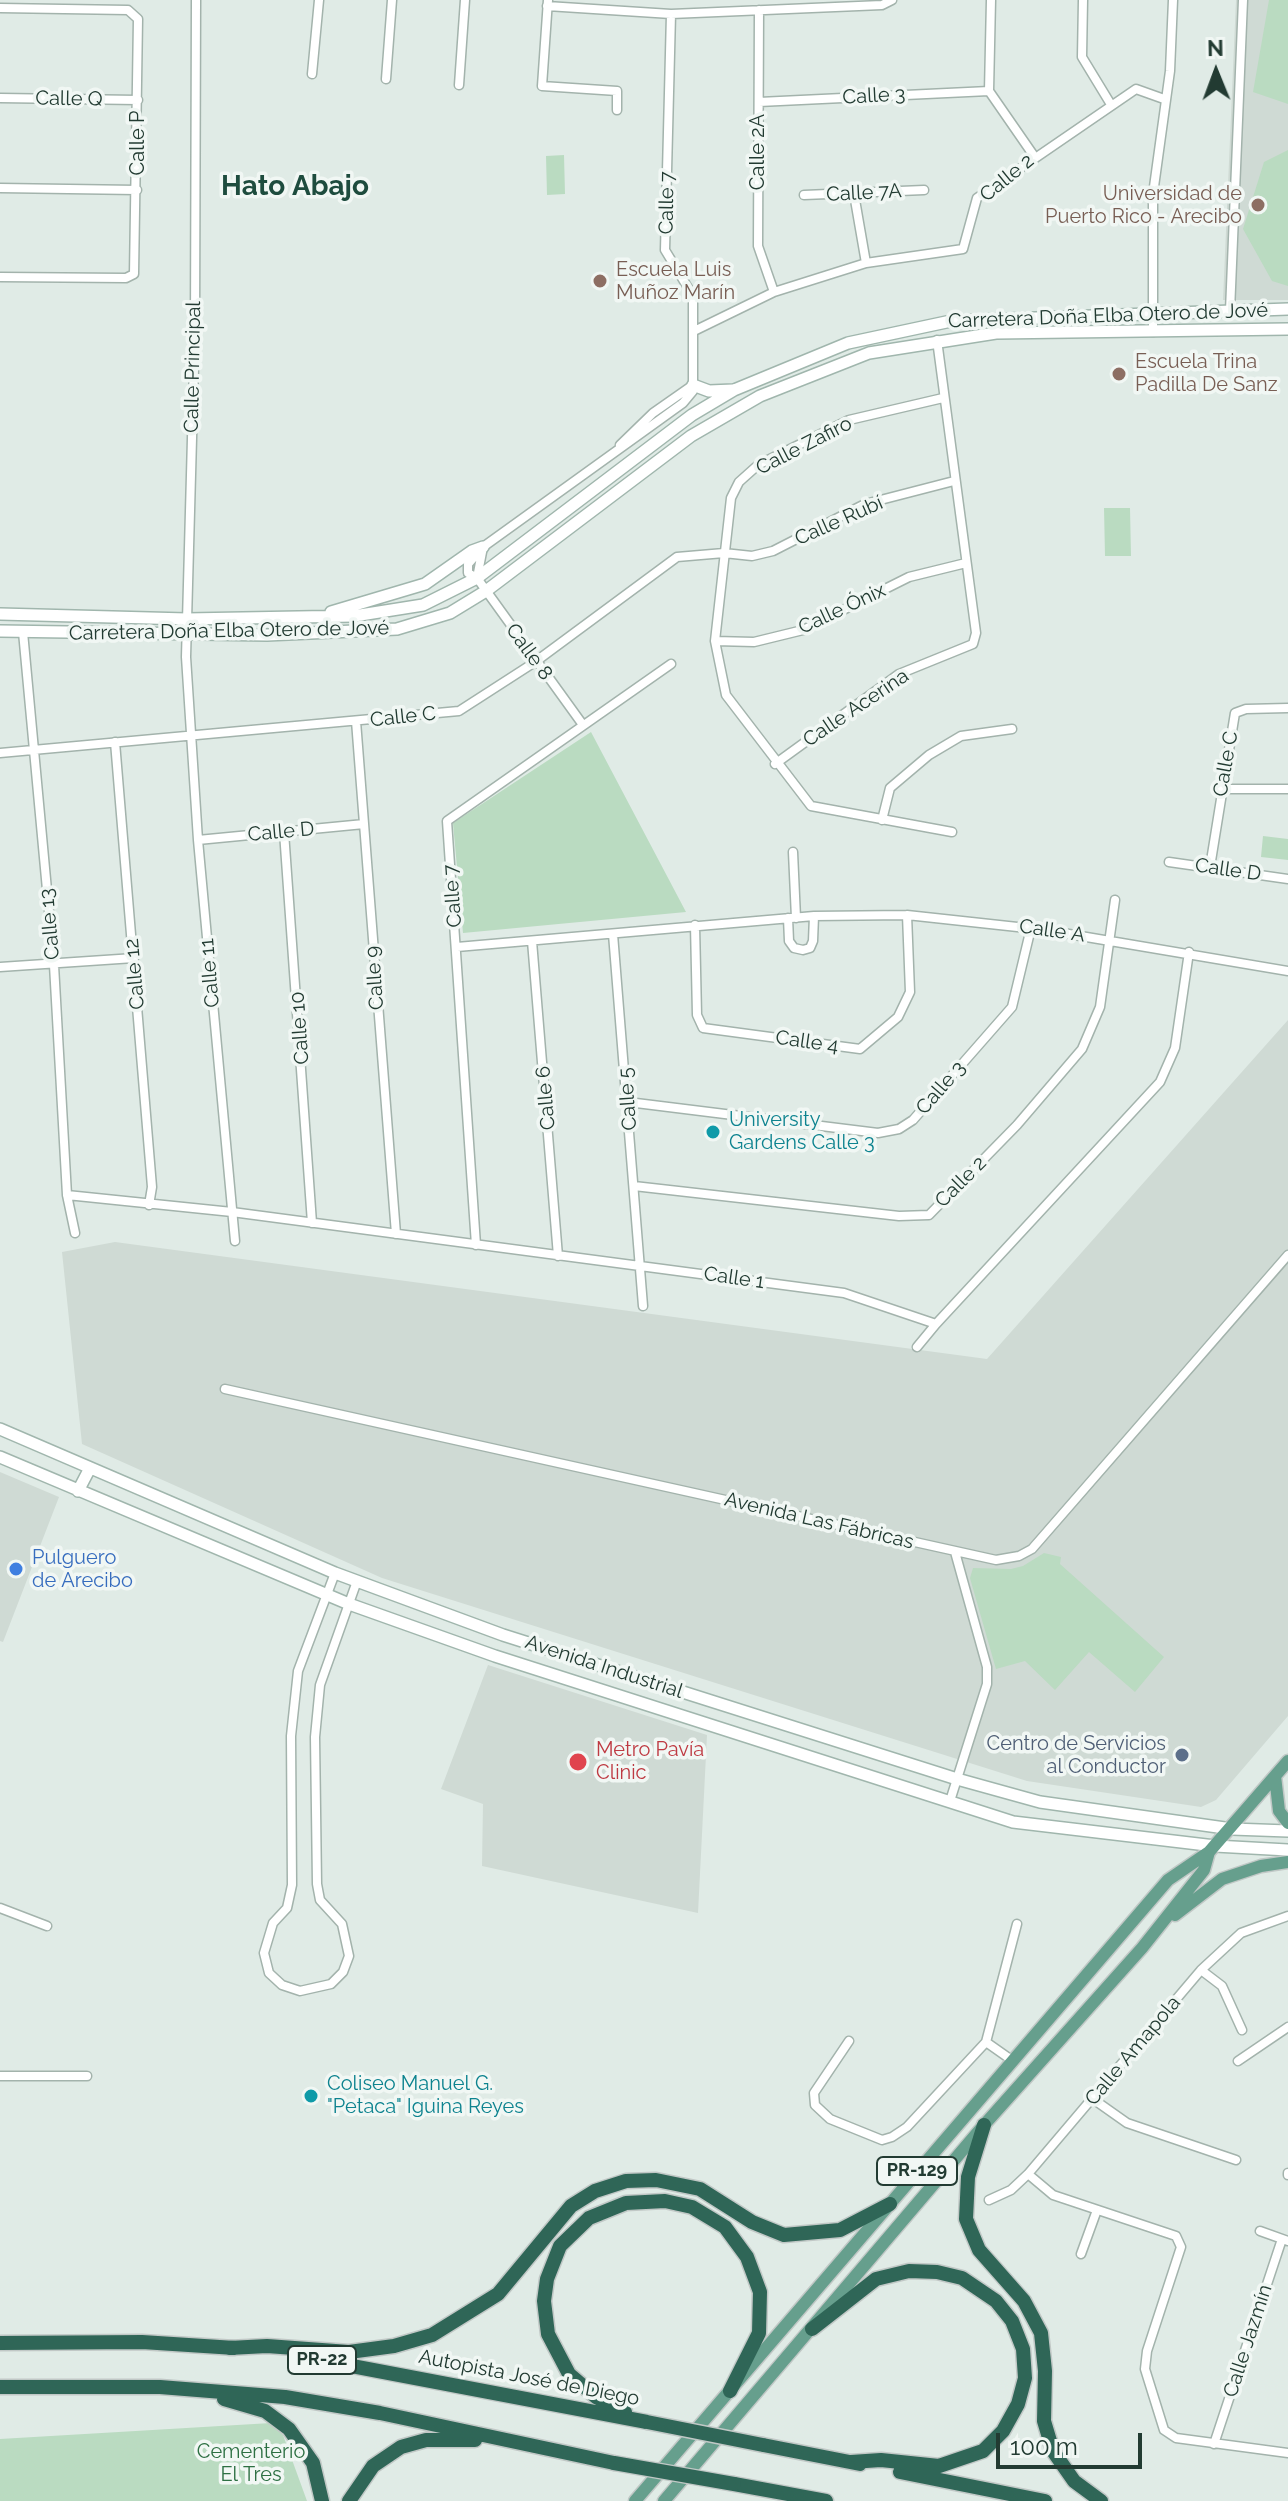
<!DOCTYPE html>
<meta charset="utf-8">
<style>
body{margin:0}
#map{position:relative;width:1288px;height:2501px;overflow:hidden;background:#e0ebe6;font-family:Raleway,sans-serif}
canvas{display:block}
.north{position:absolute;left:1176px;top:32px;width:80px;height:80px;-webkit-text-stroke:6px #f1f7f4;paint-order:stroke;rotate:359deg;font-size:22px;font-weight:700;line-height:32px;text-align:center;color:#223b32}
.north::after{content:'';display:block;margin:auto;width:28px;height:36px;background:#223b32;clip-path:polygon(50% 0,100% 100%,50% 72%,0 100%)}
.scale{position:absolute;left:996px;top:2433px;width:146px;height:36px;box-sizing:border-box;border:4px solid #223b32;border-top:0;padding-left:10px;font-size:24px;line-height:28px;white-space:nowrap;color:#223b32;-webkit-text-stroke:6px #f1f7f4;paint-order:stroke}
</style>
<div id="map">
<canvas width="1288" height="2501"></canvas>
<div class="north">N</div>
<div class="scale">100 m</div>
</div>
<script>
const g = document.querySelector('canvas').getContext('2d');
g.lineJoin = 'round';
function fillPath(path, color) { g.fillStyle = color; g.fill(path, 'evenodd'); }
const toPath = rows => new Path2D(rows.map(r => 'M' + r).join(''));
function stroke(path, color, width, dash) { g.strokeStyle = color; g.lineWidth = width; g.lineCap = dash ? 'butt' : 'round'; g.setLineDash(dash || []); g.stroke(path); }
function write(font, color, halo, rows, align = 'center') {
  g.font = font + ' Raleway,sans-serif'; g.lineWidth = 7; g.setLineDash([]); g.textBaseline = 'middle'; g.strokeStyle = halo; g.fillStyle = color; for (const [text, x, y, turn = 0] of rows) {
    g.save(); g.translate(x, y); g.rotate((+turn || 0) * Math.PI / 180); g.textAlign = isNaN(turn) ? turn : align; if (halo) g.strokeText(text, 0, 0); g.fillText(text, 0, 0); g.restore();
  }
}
fillPath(toPath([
 [1236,0,1288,0,1288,300,1223,300],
 [1288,1020,1288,1716,1216,1800,1201,1807,1027,1781,382,1578,82,1444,62,1252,115,1242,987,1359],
 [0,1472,59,1497,3,1642,0,1641],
 [488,1665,707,1735,698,1913,482,1866,483,1804,441,1789]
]), '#cfdad4');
fillPath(toPath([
 [1269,0,1288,0,1288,104,1253,92],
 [1288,150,1288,286,1272,281,1243,229,1264,162],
 [564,155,565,194,547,195,546,156],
 [1104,508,1130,508,1131,556,1105,556],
 [591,732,686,912,463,933,453,823],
 [1263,836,1288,839,1288,860,1261,857],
 [1044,1553,1061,1557,1060,1564,1164,1657,1135,1692,1089,1652,1055,1690,1025,1661,996,1669,970,1578,973,1568,1011,1569,1023,1566],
 [271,2423,283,2435,307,2501,0,2501,0,2439]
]), '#badbc1');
const street = toPath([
 [196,0,195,329,186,657,198,840,235,1241],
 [548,0,542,86,617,91,617,110],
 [991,0,989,91,1034,156],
 [1083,0,1082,57,1110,103],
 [547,6,671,14,882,5,892,0],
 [0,8,128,10,138,19,134,274,126,278,0,277],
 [759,10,758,246,774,292],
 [312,74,319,0],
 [386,79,392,0],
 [459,85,465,0],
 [0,98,138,100],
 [759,102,989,91],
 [0,188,137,190],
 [854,194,866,263],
 [804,195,924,190],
 [1230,311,1243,0],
 [694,331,774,292,866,263,963,249,977,198,1136,89,1164,99],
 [1153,332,1153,194,1170,71,1173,0],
 [943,398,849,420,758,465,739,482,731,498,715,641,726,695,811,806,952,832],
 [620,445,653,413,693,385],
 [477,578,483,547],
 [23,632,54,965,67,1195,75,1233],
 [715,641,754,642,803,630,909,577,966,563],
 [356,721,396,1234],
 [583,725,477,578,468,573,468,564,483,547,683,403,693,391,693,296,665,250,671,14],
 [115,742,152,1187,149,1205],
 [0,753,459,711,535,662,677,557,724,553,752,556,773,551,865,504,954,481],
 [775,764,899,674,973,644,976,633,937,340],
 [1221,789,1288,789],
 [882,820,890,788,929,755,961,736,1012,729],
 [284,832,312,1223],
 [198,840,364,824],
 [793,852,796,918],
 [1169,862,1288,879],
 [1210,867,1235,713,1246,709,1288,708],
 [788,918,789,941,794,948,803,950,810,948,813,941,814,916],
 [695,925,697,1015,703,1028,860,1049,898,1017,910,992,907,915],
 [613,934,643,1306],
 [532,941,558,1256],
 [457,947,814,916,907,915,1045,930,1288,971],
 [0,967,134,958],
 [628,1102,878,1133,899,1129,913,1120,1012,1007,1031,928],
 [634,1186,899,1216,929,1215,1017,1125,1082,1049,1100,1007,1115,900],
 [67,1195,232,1212,844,1293,936,1324,1160,1082,1175,1048,1189,952],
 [476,1245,447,821,671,664],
 [917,1347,936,1324],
 [225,1389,996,1560,1019,1556,1032,1549,1288,1255],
 [335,1573,298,1671,291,1736,292,1885,287,1908,273,1923,264,1953,269,1973,282,1985,300,1991,331,1984,343,1972,349,1956,342,1924,320,1900,317,1884,315,1737,320,1685,357,1581],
 [950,1801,987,1684,987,1667,955,1552],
 [0,1908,47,1926],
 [1201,1970,1222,1986,1242,2030],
 [849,2041,814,2093,815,2105,830,2119,882,2140,892,2137,907,2127,986,2042,1017,1924],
 [986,2042,1013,2061],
 [1238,2061,1288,2027],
 [0,2076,87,2076],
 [1093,2099,1127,2123,1236,2160],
 [1028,2174,1053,2195,1176,2236,1181,2247,1147,2351,1145,2369,1164,2430,1176,2438,1288,2453],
 [1288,2175,1288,2173],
 [989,2200,1011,2190,1028,2174,1201,1970,1241,1933,1288,1916],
 [1260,2231,1288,2241],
 [1081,2254,1097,2210],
 [1214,2444,1282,2239]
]);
const secondary = toPath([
 [693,385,709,391,733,390],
 [331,612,425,584,472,551,483,547],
 [0,614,187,619,354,616,423,605,477,578,692,415,734,390,848,343,951,321,1288,309],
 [0,631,267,635,397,629,450,613,486,591,691,436,760,396,869,353,996,333,1288,329],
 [0,1429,335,1573,503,1635,957,1779,1040,1802,1232,1829,1288,1831],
 [0,1457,349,1604,495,1656,1013,1822,1215,1846,1288,1850],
 [78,1491,90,1468]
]);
const primary = toPath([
 [1275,1776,1279,1811,1288,1823],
 [1175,1915,1222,1879,1261,1866,1288,1862],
 [635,2501,1168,1880,1209,1852,1288,1761],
 [664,2501,984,2125,1142,1948,1204,1870,1209,1852]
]);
const highway = toPath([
 [984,2125,968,2177,966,2219,979,2250,1024,2301,1041,2333,1045,2371,1044,2421,1053,2451,1074,2481,1101,2501],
 [812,2329,876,2279,909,2271,937,2272,962,2278,996,2301,1012,2321,1023,2349,1025,2378,1018,2404,1003,2431,983,2451,939,2466,881,2460,851,2462],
 [0,2343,142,2342,235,2348],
 [229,2348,267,2346,349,2352,394,2346,432,2335,498,2294,571,2206,595,2191,626,2181,656,2180,700,2189,752,2222,784,2235,840,2230,890,2204],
 [315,2359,647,2422],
 [0,2387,160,2387,285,2397,380,2413,614,2463],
 [224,2399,265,2411,289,2429,313,2463,322,2501],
 [625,2412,596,2397,569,2374,548,2334,544,2301,547,2279,560,2246,589,2218,626,2203,665,2201,692,2207,725,2227,747,2257,760,2292,759,2333,730,2391],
 [763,2445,860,2464],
 [900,2472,1045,2501],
 [734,2484,826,2501],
 [349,2501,373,2466,401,2447,426,2440,475,2440]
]);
stroke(street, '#a3b3ac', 11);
stroke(secondary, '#a0b6ad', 14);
stroke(primary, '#c1c8c6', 15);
stroke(highway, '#c1c8c6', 17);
stroke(street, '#fff', 8);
stroke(secondary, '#fff', 11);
stroke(primary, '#669f8d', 12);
stroke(highway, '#2f6657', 14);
const highwayBridge = toPath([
 [647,2422,763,2445],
 [614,2463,734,2484]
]);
stroke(highwayBridge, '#c1c8c6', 17, []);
stroke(highwayBridge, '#2f6657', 14);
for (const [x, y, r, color] of [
 [1258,205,8,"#8d6e63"],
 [600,281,8,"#8d6e63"],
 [1119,374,8,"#8d6e63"],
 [713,1132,8,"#0f9aa8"],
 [16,1569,8,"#3f7fe0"],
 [1182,1755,8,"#5c6f8a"],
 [578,1762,10,"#e0444e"],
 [311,2096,8,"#0f9aa8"]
]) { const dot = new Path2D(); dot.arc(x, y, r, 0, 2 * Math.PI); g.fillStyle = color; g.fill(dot); stroke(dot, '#f1f7f4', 3); }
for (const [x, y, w] of [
 [917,2171,80],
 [322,2360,68]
]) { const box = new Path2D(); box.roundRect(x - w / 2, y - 14, w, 28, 6); g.fillStyle = '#f1f7f4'; g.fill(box); stroke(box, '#223b32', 2); }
write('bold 18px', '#223b32', null, [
 ["PR-129",917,2171],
 ["PR-22",322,2360]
]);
write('20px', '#223b32', '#f1f7f4', [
 ["Calle 3",874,96,-3],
 ["Calle Q",69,99,1],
 ["Calle P",138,143,-90],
 ["Calle 2A",758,152,-90],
 ["Calle 2",1007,178,-39],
 ["Calle 7A",864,193,-3],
 ["Calle 7",667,203,-89],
 ["Carretera Doña Elba Otero de Jové",1108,316,-2],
 ["Calle Principal",193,367,-89],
 ["Calle Zafiro",804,446,-27],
 ["Calle Rubí",839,521,-24],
 ["Calle Ónix",842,609,-25],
 ["Carretera Doña Elba Otero de Jové",229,631,-1],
 ["Calle 8",529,652,54],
 ["Calle Acerina",856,708,-34],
 ["Calle C",403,717,-6],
 ["Calle C",1226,764,-80],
 ["Calle D",281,832,-5],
 ["Calle D",1228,870,8],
 ["Calle 7",453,896,-94],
 ["Calle 13",50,924,-95],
 ["Calle A",1052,931,8],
 ["Calle 11",210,973,-95],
 ["Calle 12",135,974,-95],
 ["Calle 9",375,978,-94],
 ["Calle 10",300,1028,-94],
 ["Calle 4",807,1042,8],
 ["Calle 3",941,1088,-49],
 ["Calle 6",546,1098,-95],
 ["Calle 5",628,1099,-94],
 ["Calle 2",961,1182,-45],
 ["Calle 1",734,1278,8],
 ["Avenida Las Fábricas",819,1521,13],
 ["Avenida Industrial",604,1667,18],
 ["Calle Amapola",1133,2051,-50],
 ["Calle Jazmín",1248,2341,-72],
 ["Autopista José de Diego",529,2378,11]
]);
write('20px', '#785e54', '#f1f7f4', [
 ["Universidad de",1242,194,"right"],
 ["Puerto Rico - Arecibo",1242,217,"right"],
 ["Escuela Luis",616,270],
 ["Muñoz Marín",616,293],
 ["Escuela Trina",1135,362],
 ["Padilla De Sanz",1135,385]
], 'left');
write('20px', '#0d838f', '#f1f7f4', [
 ["University",729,1120],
 ["Gardens Calle 3",729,1143],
 ["Coliseo Manuel G.",327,2084],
 ["\"Petaca\" Iguina Reyes",327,2107]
], 'left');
write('20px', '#366cbe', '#f1f7f4', [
 ["Pulguero",32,1558],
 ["de Arecibo",32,1581]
], 'left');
write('20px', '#4e5e75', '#f1f7f4', [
 ["Centro de Servicios",1166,1744],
 ["al Conductor",1166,1767]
], 'right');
write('20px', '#be3a42', '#f1f7f4', [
 ["Metro Pavía",596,1750],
 ["Clinic",596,1773]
], 'left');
write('20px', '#2d7043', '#f1f7f4', [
 ["Cementerio",251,2452],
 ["El Tres",251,2475]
]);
write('bold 28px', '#1e4c3e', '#f1f7f4', [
 ["Hato Abajo",295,187]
]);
</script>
